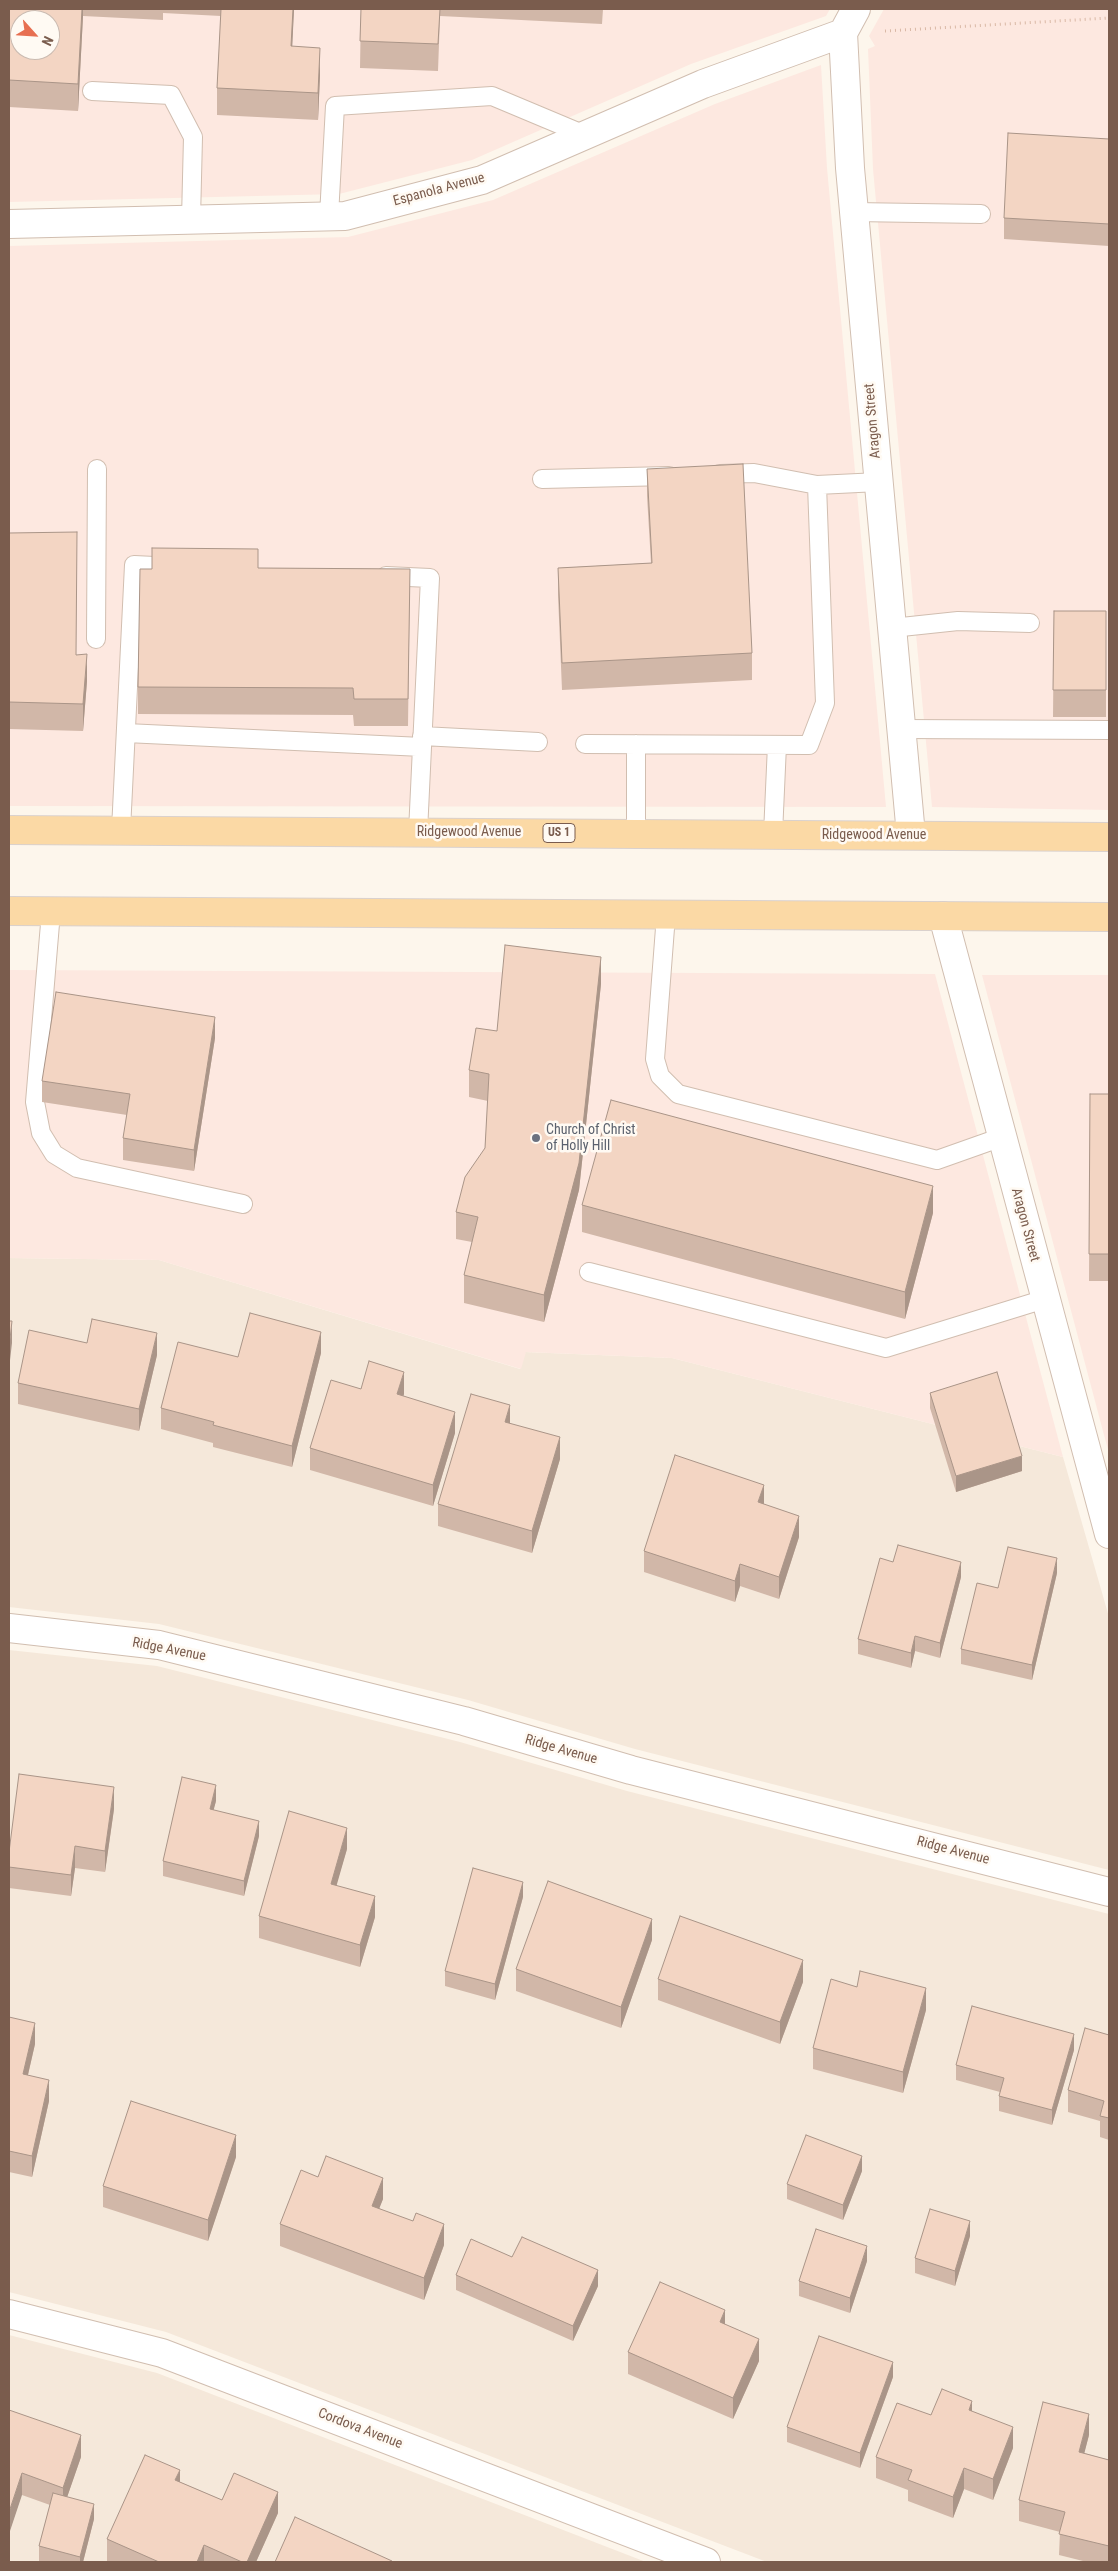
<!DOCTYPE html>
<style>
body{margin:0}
#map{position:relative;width:1118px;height:2571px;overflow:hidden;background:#fdf6ec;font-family:"Roboto Condensed",sans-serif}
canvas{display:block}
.frame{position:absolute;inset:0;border:10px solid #7a5c4d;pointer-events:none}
.north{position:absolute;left:10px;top:10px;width:50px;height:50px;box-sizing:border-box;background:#fffaf3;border:1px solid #cabbb1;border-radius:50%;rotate:116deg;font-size:14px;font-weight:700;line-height:20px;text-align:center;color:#7a5c4d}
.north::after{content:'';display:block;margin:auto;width:18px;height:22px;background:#e76f51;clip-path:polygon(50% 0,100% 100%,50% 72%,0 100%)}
</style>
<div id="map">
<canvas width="1118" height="2571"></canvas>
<div class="frame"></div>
<div class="north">N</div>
</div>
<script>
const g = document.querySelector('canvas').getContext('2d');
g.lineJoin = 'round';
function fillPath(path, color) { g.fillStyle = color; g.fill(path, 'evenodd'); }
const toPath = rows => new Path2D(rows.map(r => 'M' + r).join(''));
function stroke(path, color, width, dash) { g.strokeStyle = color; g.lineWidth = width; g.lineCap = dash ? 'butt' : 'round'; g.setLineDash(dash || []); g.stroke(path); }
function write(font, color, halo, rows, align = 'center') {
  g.font = font + ' "Roboto Condensed",sans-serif'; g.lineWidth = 5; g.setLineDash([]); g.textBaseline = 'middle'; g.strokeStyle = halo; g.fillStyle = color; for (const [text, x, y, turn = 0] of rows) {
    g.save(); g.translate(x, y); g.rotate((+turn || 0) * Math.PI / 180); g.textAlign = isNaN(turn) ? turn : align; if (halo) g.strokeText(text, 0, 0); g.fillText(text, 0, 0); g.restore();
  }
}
fillPath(toPath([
 [9,1258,159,1260,520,1369,525,1352,672,1358,1063,1457,1109,1617,1109,1870,635,1749,468,1700,159,1624,9,1607],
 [9,1650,157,1666,460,1742,627,1791,1109,1914,1109,2562,767,2562,166,2332,9,2292],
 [9,2335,157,2373,646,2562,9,2562]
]), '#f5e8da');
fillPath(toPath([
 [9,9,830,9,826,16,691,64,472,160,339,194,9,202],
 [20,20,50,20,50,50,20,50],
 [884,9,1109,9,1109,810,932,807,873,169,868,49,875,46,869,36],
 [821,65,827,168,886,807,9,806,9,246,348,237,493,200,715,104],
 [9,970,935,974,1063,1457,672,1358,526,1352,521,1369,159,1260,9,1258],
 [982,975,1109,975,1109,1453,1104,1435]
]), '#fde8e0');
const service = toPath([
 [92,91,171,95,193,137,191,219],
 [854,212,981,214],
 [329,216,335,106,492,96,585,135],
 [720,474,754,473,817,485,879,482],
 [542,479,669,476],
 [386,576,430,578,418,832],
 [892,628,958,621,1030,623],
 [96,639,97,469],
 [901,729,1109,730],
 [126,733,422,747],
 [422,736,538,742],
 [585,744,809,745,825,703,817,485],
 [636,744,636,834],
 [121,830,134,565,175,567],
 [773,834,777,745],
 [51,912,35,1102,41,1133,54,1154,77,1168,243,1204],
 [666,915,655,1059,660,1076,678,1094,937,1160,1002,1137],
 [589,1272,886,1348,1045,1299]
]);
const minor = toPath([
 [856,9,843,33,850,168,911,835],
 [9,224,345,216,482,180,703,84,843,33],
 [943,916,1109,1534],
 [9,2314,162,2353,706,2562]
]);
const tertiary = toPath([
 [9,1628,159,1645,464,1721,631,1770,1109,1892]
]);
const primary = toPath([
 [9,830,1109,837],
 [9,911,1109,917]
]);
stroke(service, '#d1beb0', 20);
stroke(minor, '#d1beb0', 30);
stroke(tertiary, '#d1beb0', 30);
stroke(primary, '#dad1cd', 30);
stroke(toPath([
 [885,31,1109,18]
]), '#d9b8a5', 3, [1, 4]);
stroke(service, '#fff', 18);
stroke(minor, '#fff', 28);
stroke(tertiary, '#fff', 28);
stroke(primary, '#fbd9a5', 28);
fillPath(toPath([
 [9,9,294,9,292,46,320,75,318,120,217,115,217,88,221,16,163,13,163,20,83,16,78,111,9,107],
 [361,9,603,9,602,24,440,16,438,71,360,68],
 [1109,139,1109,246,1004,239,1004,218],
 [647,469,752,653,752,680,562,690,558,595,558,568,651,563,647,496],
 [9,533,76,655,87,681,83,731,9,729],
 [258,568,410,569,408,726,354,726,353,715,138,714,138,687],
 [1054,611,1106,611,1106,717,1053,717],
 [601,984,579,1190,544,1322,464,1303,464,1275,472,1242,456,1239,456,1212,485,1148,488,1101,469,1097,469,1070,497,1031],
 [215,1038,194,1171,123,1160,123,1138,127,1115,42,1102,42,1081],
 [1090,1094,1109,1094,1109,1281,1089,1281],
 [582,1205,933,1213,905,1319,582,1232],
 [87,1343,157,1355,139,1431,18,1404,18,1383],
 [321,1353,292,1467,213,1447,213,1443,161,1429,161,1408,238,1357],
 [361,1389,404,1394,403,1396,455,1433,433,1506,310,1470,310,1448],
 [930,1393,1022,1471,956,1492,930,1408],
 [510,1423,560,1459,532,1553,438,1526,438,1504],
 [764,1504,799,1537,779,1599,740,1586,735,1602,644,1572,644,1551],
 [1057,1573,1032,1680,961,1664,961,1649],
 [961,1577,940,1658,915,1651,911,1668,858,1654,858,1639],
 [216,1801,213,1810,259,1836,244,1896,163,1876,163,1861],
 [114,1809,105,1872,75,1868,71,1896,9,1888,9,1852],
 [347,1849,336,1885,375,1917,360,1967,259,1938,259,1916],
 [523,1897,495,2000,445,1986,445,1971],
 [652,1940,621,2028,516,1991,516,1969],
 [658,1979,803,1982,780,2044,658,2000],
 [926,2010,903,2093,813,2069,813,2048],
 [9,2017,35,2044,28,2075,49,2101,32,2177,9,2172],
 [1109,2035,1109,2140,1100,2137,1100,2121,1068,2112,1068,2090],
 [1074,2050,1052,2125,999,2111,999,2096,1000,2092,956,2080,956,2065],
 [236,2157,208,2241,103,2207,103,2186],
 [862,2171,843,2220,787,2199,787,2184],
 [318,2177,383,2199,379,2208,444,2245,424,2300,280,2246,280,2224],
 [970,2236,955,2286,915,2273,915,2258],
 [512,2257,598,2286,573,2341,456,2290,456,2275],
 [867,2261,850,2313,799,2296,799,2281],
 [628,2352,759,2361,733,2419,628,2374],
 [893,2377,860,2468,787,2442,787,2427],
 [9,2410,81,2457,67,2497,94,2519,83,2562,44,2562,39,2561,39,2546,50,2505,22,2495],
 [972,2411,1013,2448,993,2500,964,2489,953,2518,908,2501,908,2490,876,2478,876,2457,931,2415],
 [1089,2435,1084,2453,1109,2460,1109,2562,1087,2562,1059,2555,1060,2532,1019,2521,1019,2500],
 [180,2482,222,2500,278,2513,256,2562,110,2562,107,2561,107,2539]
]), '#d1b7a8');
fillPath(toPath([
 [82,9,83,9,83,16,78,111,78,84],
 [293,9,294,9,291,73,291,46],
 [320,48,320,75,318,120,318,93],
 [87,654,87,681,83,731,83,704],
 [601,957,601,984,579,1190,544,1322,544,1295],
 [215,1017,215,1038,194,1171,194,1150],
 [933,1186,933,1213,905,1319,905,1292],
 [12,1321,12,1343,9,1369,9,1348],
 [321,1332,321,1353,292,1467,292,1446],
 [157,1333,157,1355,139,1431,139,1409],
 [404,1372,404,1394,397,1416,397,1394],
 [510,1405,510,1427,505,1422],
 [455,1412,455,1433,433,1506,433,1485],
 [560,1437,560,1459,532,1553,532,1531],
 [1022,1456,1022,1471,956,1492,956,1476],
 [764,1485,764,1506,758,1502],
 [799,1516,799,1537,779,1599,779,1577],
 [1057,1558,1057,1573,1032,1680,1032,1665],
 [961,1562,961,1577,940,1658,940,1643],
 [740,1564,740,1586,735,1602,735,1581],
 [915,1636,915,1651,911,1668,911,1653],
 [216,1785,216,1801,210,1824,210,1809],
 [114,1787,114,1809,105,1872,105,1851],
 [259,1821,259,1836,244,1896,244,1881],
 [347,1828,347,1849,331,1905,331,1884],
 [75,1846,75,1868,71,1896,71,1875],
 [523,1882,523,1897,495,2000,495,1984],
 [375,1896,375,1917,360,1967,360,1945],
 [652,1919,652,1940,621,2028,621,2007],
 [803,1960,803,1982,780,2044,780,2022],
 [926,1988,926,2010,903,2093,903,2072],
 [35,2023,35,2044,23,2096,23,2074],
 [1074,2034,1074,2050,1052,2125,1052,2110],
 [49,2080,49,2101,32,2177,32,2156],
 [236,2135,236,2157,208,2241,208,2220],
 [862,2156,862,2171,843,2220,843,2205],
 [383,2178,383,2199,372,2227,372,2206],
 [970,2221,970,2236,955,2286,955,2271],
 [444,2224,444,2245,424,2300,424,2278],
 [867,2246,867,2261,850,2313,850,2298],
 [598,2270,598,2286,573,2341,573,2326],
 [725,2310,725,2332,720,2322],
 [759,2339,759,2361,733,2419,733,2398],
 [893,2362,893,2377,860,2468,860,2453],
 [972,2401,972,2422,969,2410],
 [1089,2414,1089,2435,1079,2474,1079,2452],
 [1013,2427,1013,2448,993,2500,993,2479],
 [81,2435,81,2457,63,2509,63,2488],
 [964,2468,964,2489,953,2518,953,2497],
 [180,2470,180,2491,175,2480],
 [22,2473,22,2495,9,2534,9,2512],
 [278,2492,278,2513,256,2562,247,2562],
 [94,2504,94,2519,83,2562,80,2562,80,2557],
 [204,2545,204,2562,197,2562]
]), '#aa9588');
const building = toPath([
 [9,9,82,9,78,84,9,80,9,9],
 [20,20,50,20,50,50,20,50,20,20],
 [221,9,293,9,291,46,320,48,318,93,217,88,221,9],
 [361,9,440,9,438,44,360,41,361,9],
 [1008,133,1109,139,1109,224,1004,218,1008,133],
 [743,464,752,653,562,663,558,568,652,563,647,469,743,464],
 [77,532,76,655,87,654,83,704,9,702,9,533,77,532],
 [152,548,258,549,258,568,410,569,408,699,354,699,353,688,138,687,140,569,152,569,152,548],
 [1054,611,1106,611,1106,690,1053,690,1054,611],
 [505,945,601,957,579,1163,544,1295,464,1275,478,1217,456,1212,465,1177,485,1148,489,1074,469,1070,476,1028,497,1031,505,945],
 [56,992,215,1017,194,1150,123,1138,130,1094,42,1081,56,992],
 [1090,1094,1109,1094,1109,1254,1089,1254,1090,1094],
 [611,1100,933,1186,905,1292,582,1205,611,1100],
 [250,1313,321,1332,292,1446,213,1425,214,1422,161,1408,178,1342,238,1357,250,1313],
 [92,1319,157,1333,139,1409,18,1383,29,1330,87,1343,92,1319],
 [9,1321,12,1321,9,1348,9,1321],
 [369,1361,404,1372,397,1394,455,1412,433,1485,310,1448,331,1380,361,1389,369,1361],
 [997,1372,1022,1456,956,1476,930,1393,997,1372],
 [471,1394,510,1405,505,1422,560,1437,532,1531,438,1504,471,1394],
 [675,1455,764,1485,758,1502,799,1516,779,1577,740,1564,735,1581,644,1551,675,1455],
 [898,1545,961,1562,940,1643,915,1636,911,1653,858,1639,880,1558,893,1562,898,1545],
 [1008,1547,1057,1558,1032,1665,961,1649,977,1583,998,1588,1008,1547],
 [19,1774,114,1787,105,1851,75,1846,71,1875,9,1867,9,1852,19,1774],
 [182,1777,216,1785,210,1809,259,1821,244,1881,163,1861,182,1777],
 [289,1811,347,1828,331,1884,375,1896,360,1945,259,1916,289,1811],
 [473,1868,523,1882,495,1984,445,1971,473,1868],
 [548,1881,652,1919,621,2007,516,1969,548,1881],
 [680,1916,803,1960,780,2022,658,1979,680,1916],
 [860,1971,926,1988,903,2072,813,2048,831,1979,857,1987,860,1971],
 [972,2006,1074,2034,1052,2110,999,2096,1004,2078,956,2065,972,2006],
 [9,2017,35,2023,23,2074,49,2080,32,2156,9,2151,9,2017],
 [1085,2028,1109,2035,1109,2118,1100,2116,1104,2101,1068,2090,1085,2028],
 [131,2101,236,2135,208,2220,103,2186,131,2101],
 [806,2135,862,2156,843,2205,787,2184,806,2135],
 [326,2156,383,2178,372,2206,413,2221,416,2213,444,2224,424,2278,280,2224,301,2170,318,2177,326,2156],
 [930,2209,970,2221,955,2271,915,2258,930,2209],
 [816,2229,867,2246,850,2298,799,2281,816,2229],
 [522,2237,598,2270,573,2326,456,2275,471,2239,512,2257,522,2237],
 [660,2282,725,2310,720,2322,759,2339,733,2398,628,2352,660,2282],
 [819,2336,893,2362,860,2453,787,2427,819,2336],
 [942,2389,972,2401,969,2410,1013,2427,993,2479,964,2468,953,2497,908,2480,912,2470,876,2457,897,2403,931,2415,942,2389],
 [1043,2402,1089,2414,1079,2452,1109,2460,1109,2546,1059,2534,1065,2512,1019,2500,1043,2402],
 [9,2410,81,2435,63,2488,22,2473,9,2512,9,2410],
 [145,2455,180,2470,175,2480,222,2500,234,2473,278,2492,247,2562,242,2562,204,2545,197,2562,159,2562,107,2539,145,2455],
 [53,2493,94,2504,80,2557,39,2546,53,2493],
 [295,2517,392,2561,392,2562,275,2562,295,2517]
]);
fillPath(building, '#f3d5c3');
stroke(building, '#aa9588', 1);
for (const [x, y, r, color] of [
 [536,1138,5,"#6b7280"]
]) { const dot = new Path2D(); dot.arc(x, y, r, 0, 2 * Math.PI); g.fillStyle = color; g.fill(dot); stroke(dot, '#fffaf3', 2); }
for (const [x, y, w] of [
 [559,833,32]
]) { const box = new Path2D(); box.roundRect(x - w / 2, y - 9.5, w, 19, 4); g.fillStyle = '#fffaf3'; g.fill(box); stroke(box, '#7a5c4d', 1); }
write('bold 12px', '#7a5c4d', null, [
 ["US 1",559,833]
]);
write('14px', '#7a5c4d', '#fffaf3', [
 ["Espanola Avenue",439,190,-15],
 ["Aragon Street",873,421,-95],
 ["Ridgewood Avenue",469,832],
 ["Ridgewood Avenue",874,835],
 ["Aragon Street",1025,1225,75],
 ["Ridge Avenue",169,1650,11],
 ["Ridge Avenue",561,1750,16],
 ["Ridge Avenue",953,1851,15],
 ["Cordova Avenue",360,2429,21]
]);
write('14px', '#5b616d', '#fffaf3', [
 ["Church of Christ",546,1130],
 ["of Holly Hill",546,1146]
], 'left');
</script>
